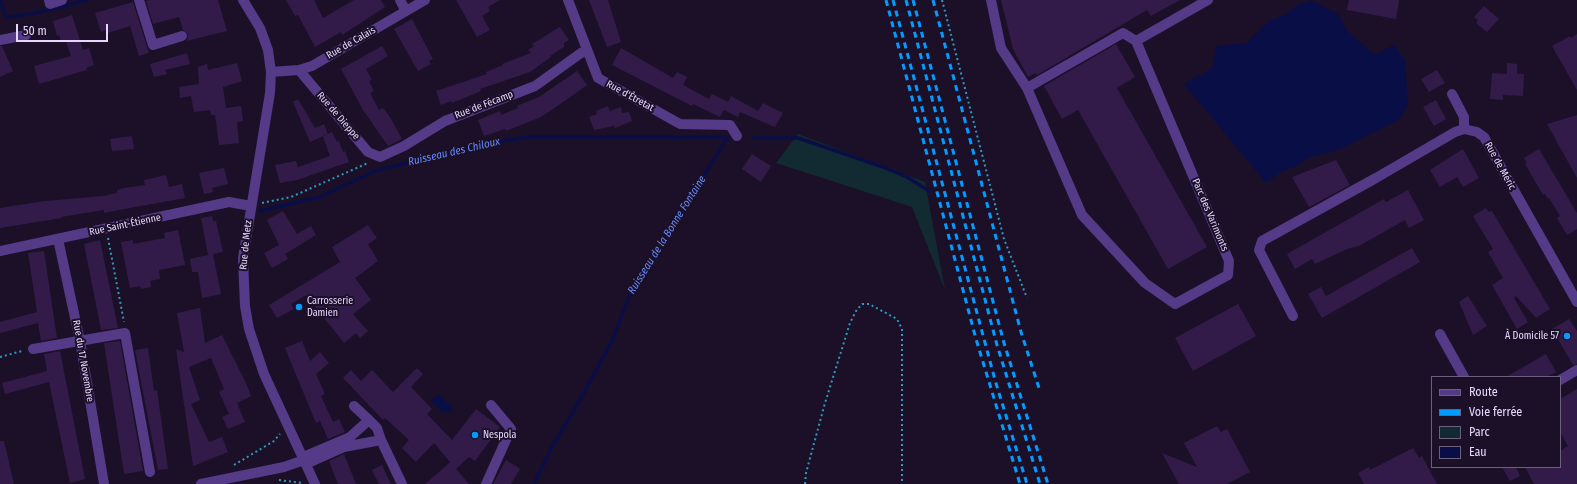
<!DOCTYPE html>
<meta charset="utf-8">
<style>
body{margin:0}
#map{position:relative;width:1577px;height:484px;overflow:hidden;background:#1b1028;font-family:"Fira Sans Condensed",sans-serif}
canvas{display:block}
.legend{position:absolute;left:1431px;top:376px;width:130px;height:92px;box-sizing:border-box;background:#1b1028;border:1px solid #6d607e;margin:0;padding:5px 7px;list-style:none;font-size:12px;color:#e7d7ff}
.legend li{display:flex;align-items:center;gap:8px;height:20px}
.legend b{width:20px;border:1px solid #6d607e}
.scale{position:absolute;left:16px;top:24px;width:92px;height:18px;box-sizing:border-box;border:2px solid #e7d7ff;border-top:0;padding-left:5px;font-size:12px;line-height:14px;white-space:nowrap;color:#e7d7ff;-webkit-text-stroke:3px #1b1028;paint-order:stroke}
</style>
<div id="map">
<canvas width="1577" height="484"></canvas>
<ul class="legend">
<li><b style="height:5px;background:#543a87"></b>Route</li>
<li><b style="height:5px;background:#039bff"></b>Voie ferrée</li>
<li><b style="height:11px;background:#122a32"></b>Parc</li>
<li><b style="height:11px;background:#0a0e47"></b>Eau</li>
</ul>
<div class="scale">50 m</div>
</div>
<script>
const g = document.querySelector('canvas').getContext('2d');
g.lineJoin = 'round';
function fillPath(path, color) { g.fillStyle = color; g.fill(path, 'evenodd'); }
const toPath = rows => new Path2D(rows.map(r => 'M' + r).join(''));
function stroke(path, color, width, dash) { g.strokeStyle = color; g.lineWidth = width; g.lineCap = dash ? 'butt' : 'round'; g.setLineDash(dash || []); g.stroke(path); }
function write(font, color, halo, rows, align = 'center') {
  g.font = font + ' "Fira Sans Condensed",sans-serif'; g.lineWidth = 4; g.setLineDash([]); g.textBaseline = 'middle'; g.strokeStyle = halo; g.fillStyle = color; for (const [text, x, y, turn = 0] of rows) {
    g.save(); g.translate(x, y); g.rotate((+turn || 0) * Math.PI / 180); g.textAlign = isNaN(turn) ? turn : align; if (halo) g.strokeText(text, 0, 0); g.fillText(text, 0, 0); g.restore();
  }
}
fillPath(toPath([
 [798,134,925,182,945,290,912,207,776,163]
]), '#122a32');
fillPath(toPath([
 [1311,0,1338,14,1347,31,1375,55,1394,45,1405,60,1408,105,1399,120,1341,149,1308,158,1296,167,1284,170,1266,183,1184,84,1212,68,1217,46,1246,43,1269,21,1285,15,1296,6],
 [438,394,454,409,450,412,449,411,443,413,431,401]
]), '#0a0e47');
stroke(toPath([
 [0,0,6,17,31,14,88,0],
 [754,138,798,138,883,167,907,177,929,191],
 [260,211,320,197,375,171,476,145,528,137,728,137],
 [534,484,552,447,580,400,613,339,632,289,728,137]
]), '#0a0e47', 3.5);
fillPath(toPath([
 [150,0,218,0,227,31,187,41,188,34,183,30,179,17,153,24,146,1],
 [286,0,314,0,323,18,354,0,381,0,385,7,342,35,341,32,315,47,298,15,295,16],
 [456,0,500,0,488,7,490,11,482,16,490,30,477,37],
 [589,0,608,0,621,42,607,47],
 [1001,0,1180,0,1151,16,1147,10,1037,75,1036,73,1028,77,1013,49],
 [1349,0,1399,0,1396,19,1347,10],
 [133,2,149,53,139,56,130,26,108,33,107,30,101,32,95,13],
 [1484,6,1499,19,1487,32,1476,23,1478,20,1474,17],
 [72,15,83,50,89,48,94,65,86,68,87,70,39,84,34,66,71,56,66,42,61,41,59,35,57,36,53,21],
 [412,19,433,59,429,61,431,64,418,71,394,29],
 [560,27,569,40,564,43,564,47,550,56,551,57,530,72,480,89,481,91,452,103,451,101,441,105,436,91,487,74,486,72,503,65,502,64,531,53,528,50,534,46,532,44],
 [1577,34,1577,90,1552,46,1570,36,1571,38],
 [1116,44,1135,77,1117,88,1207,247,1168,269,1078,110,1062,119,1044,86],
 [0,46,2,46,13,71,0,77],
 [382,46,388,56,366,69,372,80,369,81,374,91,370,93,379,110,383,108,390,117,402,139,388,146,363,110,341,69],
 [621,48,673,78,677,72,687,77,683,85,709,99,712,94,728,102,731,96,758,111,763,103,783,113,775,127,740,112,738,117,724,110,720,117,693,104,692,106,612,65],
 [187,53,190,64,165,70,167,74,154,77,150,64],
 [237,63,242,81,223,87,226,108,241,106,243,121,237,122,239,143,219,145,215,115,211,115,210,110,194,112,191,96,180,98,179,87,199,84,198,67,207,64,208,70],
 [1507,63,1517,64,1517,74,1524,74,1523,96,1503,95,1503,100,1490,99,1492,73,1507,74],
 [1437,70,1445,83,1429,92,1421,79],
 [577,71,587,85,569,98,541,117,506,131,505,129,484,136,478,120,500,111,501,115,518,108,517,106,539,97],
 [298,99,315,128,324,124,328,134,310,142,293,102],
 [1436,100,1446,119,1434,126,1423,107],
 [608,106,610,111,621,107,622,113,629,112,632,121,615,128,614,126,594,130,589,117,597,114,596,111],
 [1577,115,1577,178,1547,124],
 [332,132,337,142,339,141,343,152,345,151,349,162,297,180,280,183,275,165,296,161,298,167,330,156,323,136],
 [132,136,134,149,112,151,110,139],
 [1463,149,1479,178,1463,187,1457,177,1440,187,1430,170],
 [1539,149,1577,213,1577,229,1567,235,1557,218,1560,216,1549,198,1548,199,1545,194,1543,195,1525,164,1527,163,1524,158],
 [752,154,771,166,761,182,742,169],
 [1336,160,1350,185,1309,207,1292,177],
 [224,168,228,184,212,188,213,192,204,194,199,173],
 [166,175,169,187,182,184,185,198,119,210,104,213,104,210,61,217,62,218,0,228,0,208,45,201,103,196,117,193,117,190,124,188,145,185,144,180],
 [1408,190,1424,220,1409,228,1405,220,1359,246,1347,249,1315,264,1312,259,1295,269,1287,254,1384,199,1386,202],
 [1486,208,1489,212,1492,211,1550,309,1536,318,1516,296,1514,298,1528,322,1517,329,1492,285,1503,278,1488,252,1493,249,1473,216],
 [283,211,297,234,311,226,316,235,285,254,288,259,272,268,264,253,279,245,267,220],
 [212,216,213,221,216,221,223,252,213,254,221,294,202,298,198,272,192,272,190,259,208,255,201,218],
 [368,225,377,238,368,244,378,261,355,278,371,300,353,314,368,331,360,338,356,333,344,343,306,295,291,304,294,309,277,318,269,305,340,262,332,247],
 [178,230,185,265,159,270,160,279,150,281,151,287,141,289,140,286,130,288,121,242,133,240,133,244,165,238,164,233],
 [100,240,118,328,101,330,84,244],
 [1412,248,1420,262,1322,318,1308,294,1321,287,1326,296],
 [44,251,57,338,41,341,38,323,0,333,0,322,37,312,28,253],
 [1468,296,1487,326,1473,335,1459,302],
 [1238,304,1256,336,1193,371,1175,338],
 [200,308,205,343,222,335,246,383,251,396,237,403,245,422,228,429,222,417,229,414,219,392,224,389,211,358,189,367,200,400,191,404,209,442,222,437,228,452,193,466,176,349,184,352,177,313],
 [1569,319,1577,331,1577,364,1573,365,1552,329],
 [120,341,143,471,124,474,104,343],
 [302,341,310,361,320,352,329,363,316,374,325,394,321,396,333,422,339,419,345,432,328,439,320,421,316,423,285,348],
 [148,348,154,391,157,390,168,469,158,470,135,350],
 [60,351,85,479,70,483,49,382,5,394,2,383,47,371,44,354],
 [1546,354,1556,372,1546,377,1506,377],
 [417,368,423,374,411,387,432,409,427,414,452,440,476,409,500,427,475,461,469,457,456,469,434,443,416,462,402,448,409,440,385,418,383,420,343,378,351,370,361,381,372,370,393,392],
 [1577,389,1577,484,1534,484,1525,467,1560,467,1560,451,1568,446,1560,432,1560,399],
 [1217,426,1221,432,1227,429,1250,472,1227,484,1179,484,1162,453,1197,467,1184,443],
 [0,441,4,441,14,484,0,484],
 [1413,448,1419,458,1422,456,1437,484,1364,484,1358,473,1369,467,1370,470],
 [344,454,356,484,338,484,336,479,329,461],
 [506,460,520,469,511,484,493,484],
 [450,462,469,484,425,484,446,466],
 [382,465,391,484,379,484,372,470],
 [1502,467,1516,467,1520,476,1510,481]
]), '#321b49');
stroke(toPath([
 [942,0,1004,239,1027,298],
 [262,203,291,197,368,163],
 [108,238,124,322],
 [0,357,22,351],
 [234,465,274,441,280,434],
 [279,480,302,483],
 [805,484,806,473,825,403,850,323,856,311,862,304,869,304,897,319,902,329,902,484]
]), '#2f9abb', 2, [2, 3]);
stroke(toPath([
 [49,0,50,4,62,0],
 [139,0,153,45,182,36],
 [243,0,260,28,268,50,271,72,270,93,243,258,245,306,249,329,264,374,315,484],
 [400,0,406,11],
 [568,0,598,78,680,124,730,125,737,136],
 [991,0,1001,48,1027,88,1123,33,1136,41],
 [0,40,26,35],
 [299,70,368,152,380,157,404,146,445,121,535,86,581,53,586,51],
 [271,72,299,70,312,66,425,0],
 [1027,88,1082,215,1145,283,1175,304,1228,275,1229,261,1136,41,1208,0],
 [1452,94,1464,117,1464,129],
 [58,239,80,341,104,484],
 [0,251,229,202,251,206],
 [1293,316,1259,250,1262,241,1376,178,1455,132,1464,129,1477,132,1484,137,1577,302],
 [1440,334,1464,377],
 [33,349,125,333,150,472],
 [1560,380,1577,370],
 [369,420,377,428,381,440,402,484],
 [303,457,350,437,369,420,354,406],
 [306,464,344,447,381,440],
 [201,484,284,467,304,460],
 [486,484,511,429,491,405]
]), '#543a87', 10);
stroke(toPath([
 [886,0,976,339,1020,484],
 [893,0,995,380,1027,484],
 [906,0,997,345,1040,484],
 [913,0,1004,343,1048,484],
 [933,0,1021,332,1039,388]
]), '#039bff', 3, [6, 5]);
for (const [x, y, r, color] of [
 [299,307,4,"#039bff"],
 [1567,336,4,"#039bff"],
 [475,435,4,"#039bff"]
]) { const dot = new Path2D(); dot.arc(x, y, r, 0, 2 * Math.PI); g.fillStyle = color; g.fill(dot); stroke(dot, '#1b1028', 1.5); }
write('10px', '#e7d7ff', '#1b1028', [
 ["Rue de Calais",351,43,-30],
 ["Rue d'Étretat",630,96,29],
 ["Rue de Fécamp",484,105,-21],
 ["Rue de Dieppe",338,116,49],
 ["Rue de Méric",1500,166,61],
 ["Parc des Varimonts",1210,215,67],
 ["Rue Saint-Étienne",125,225,-12],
 ["Rue de Metz",246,245,-84],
 ["Rue du 17 Novembre",83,361,80]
]);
write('10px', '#e7d7ff', '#1b1028', [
 ["Carrosserie",307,301],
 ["Damien",307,313],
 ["À Domicile 57",1559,336,"right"],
 ["Nespola",483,435]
], 'left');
write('italic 11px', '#658aff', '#1b1028', [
 ["Ruisseau des Chiloux",454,152,-13],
 ["Ruisseau de la Bonne Fontaine",667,235,-58]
]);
</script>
